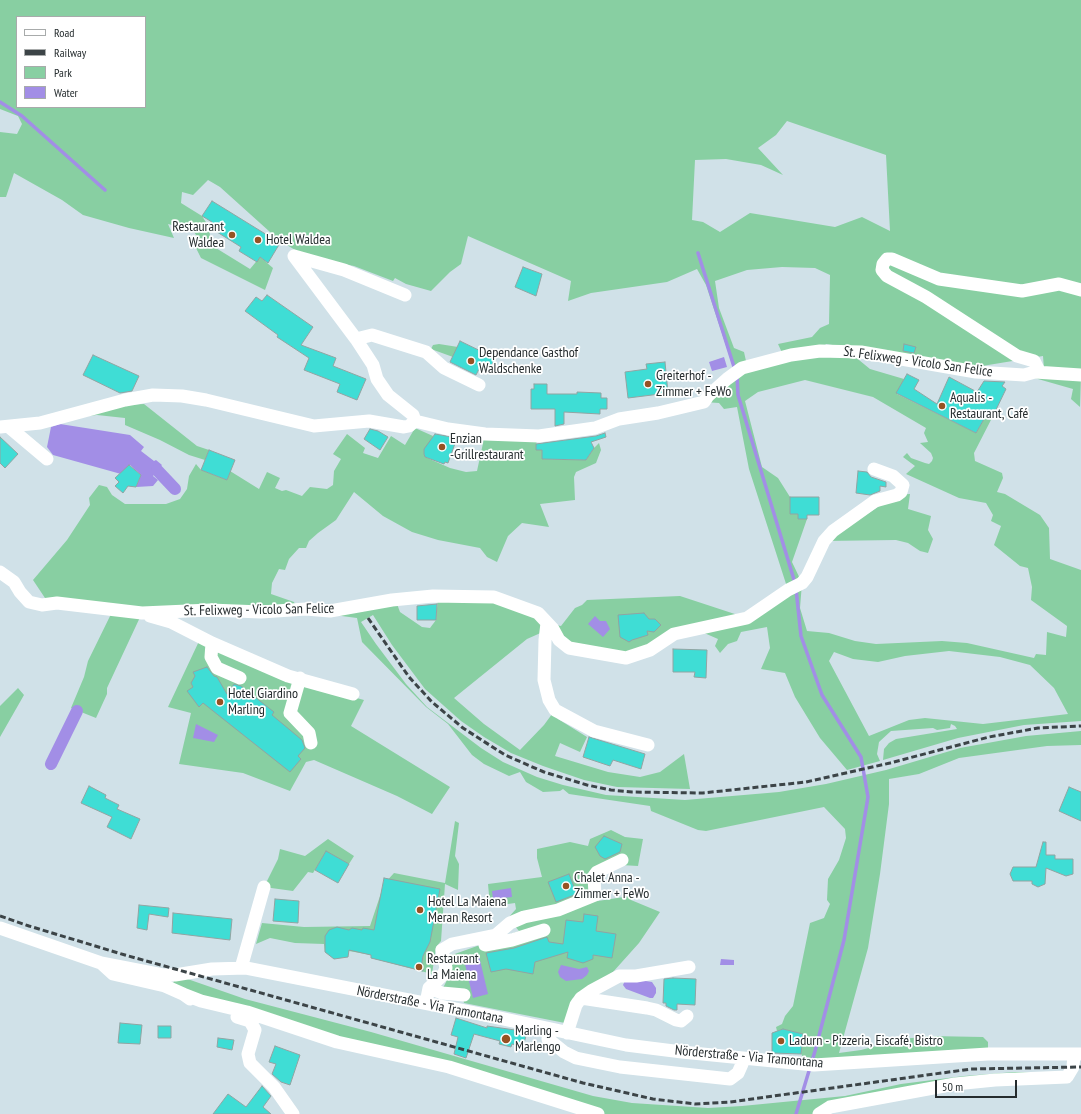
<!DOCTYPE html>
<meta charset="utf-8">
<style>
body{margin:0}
#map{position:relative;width:1081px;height:1114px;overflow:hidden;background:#d0e1e8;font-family:"PT Sans Narrow",sans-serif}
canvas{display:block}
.legend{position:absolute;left:16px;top:16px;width:130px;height:92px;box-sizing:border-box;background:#fff;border:1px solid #a8abab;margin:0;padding:5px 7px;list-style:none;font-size:12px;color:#252c2e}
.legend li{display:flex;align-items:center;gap:8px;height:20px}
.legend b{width:20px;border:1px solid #a8abab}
.scale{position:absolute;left:935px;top:1080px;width:82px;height:18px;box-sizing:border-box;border:2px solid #252c2e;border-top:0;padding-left:5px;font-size:12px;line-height:14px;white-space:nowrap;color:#252c2e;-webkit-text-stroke:3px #fff;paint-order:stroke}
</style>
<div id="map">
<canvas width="1081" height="1114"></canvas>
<ul class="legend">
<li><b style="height:5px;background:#fff"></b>Road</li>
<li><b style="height:5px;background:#3c4447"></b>Railway</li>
<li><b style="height:11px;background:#88cfa2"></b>Park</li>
<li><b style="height:11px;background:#a28ee6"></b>Water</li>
</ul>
<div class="scale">50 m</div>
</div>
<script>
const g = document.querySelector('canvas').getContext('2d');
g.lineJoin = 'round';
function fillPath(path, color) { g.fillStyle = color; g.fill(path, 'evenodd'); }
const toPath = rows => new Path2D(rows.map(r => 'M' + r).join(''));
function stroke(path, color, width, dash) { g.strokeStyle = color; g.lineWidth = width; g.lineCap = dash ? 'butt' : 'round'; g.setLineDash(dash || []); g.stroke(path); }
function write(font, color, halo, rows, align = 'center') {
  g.font = font + ' "PT Sans Narrow",sans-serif'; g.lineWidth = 3.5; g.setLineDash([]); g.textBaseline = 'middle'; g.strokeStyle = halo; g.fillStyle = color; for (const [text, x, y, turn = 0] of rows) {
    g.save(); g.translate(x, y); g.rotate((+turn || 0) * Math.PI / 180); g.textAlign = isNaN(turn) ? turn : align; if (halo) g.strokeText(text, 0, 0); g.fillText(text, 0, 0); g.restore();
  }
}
fillPath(toPath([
 [0,0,1081,0,1081,372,1044,369,1043,356,976,367,826,344,821,350,856,352,859,360,870,369,904,379,897,394,976,433,987,414,993,416,974,453,975,461,1002,473,1003,478,997,492,1005,494,1040,515,1049,528,1050,559,1081,570,1081,721,1024,725,958,738,883,760,884,749,889,743,896,739,957,729,955,726,951,724,950,728,937,730,933,728,891,731,879,742,877,754,880,761,847,770,820,738,795,697,785,673,761,669,770,648,767,627,741,632,737,641,728,644,720,653,715,646,718,639,695,629,637,656,573,649,545,631,527,639,454,698,484,724,520,750,544,725,555,710,558,719,587,737,580,752,560,743,555,756,608,772,640,777,660,772,684,754,690,789,617,787,584,780,543,766,511,753,484,737,461,721,425,689,392,645,373,615,361,622,376,644,406,684,427,707,481,748,503,762,537,777,563,785,606,795,685,800,779,792,826,784,886,770,960,748,1026,736,1081,731,1081,745,1047,746,959,758,919,774,889,779,889,804,880,874,868,948,839,1053,861,1050,903,1039,930,1036,983,1037,988,1042,988,1049,818,1060,803,1057,801,1054,803,1034,783,1029,777,1031,776,1027,782,1024,785,1016,793,1006,810,923,824,918,830,904,827,900,828,879,839,860,846,838,845,829,824,807,706,831,698,830,651,811,650,806,569,794,563,789,560,791,543,792,526,782,520,772,509,776,484,764,472,755,448,724,426,707,362,642,357,618,334,615,397,604,400,612,422,627,430,628,436,620,438,597,485,597,547,623,561,626,575,608,582,605,587,600,680,596,747,618,788,590,749,469,737,407,724,409,719,403,704,402,734,370,706,285,697,269,667,282,591,293,568,301,571,281,468,236,461,264,450,272,431,291,406,284,395,278,393,281,354,266,307,257,280,241,220,187,208,180,193,195,182,192,181,203,202,216,209,227,211,245,250,269,260,257,273,268,265,290,201,258,196,248,196,235,193,230,168,224,174,238,129,228,83,215,62,200,14,173,6,197,0,197,0,132,17,134,22,124,18,116,0,109],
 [17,17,145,17,145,107,17,107],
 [787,121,886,155,890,231,862,217,835,227,750,213,720,232,703,222,692,220,695,160,726,159,761,165,783,175,758,148,776,135],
 [782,267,815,268,830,275,829,324,820,328,812,337,778,344,784,357,746,361,744,352,734,348,719,308,715,281,747,270],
 [805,380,873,397,926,428,924,433,928,442,920,443,931,453,933,458,932,461,929,464,925,463,911,458,907,453,903,457,915,466,906,474,959,498,986,503,993,515,991,521,1001,526,994,545,1020,566,1028,568,1032,587,1031,600,1067,626,1066,637,1047,632,1046,655,1036,654,1034,658,967,643,942,641,876,644,855,641,829,633,807,631,800,608,802,583,792,562,807,519,798,519,798,514,790,514,790,497,778,478,762,467,745,401,758,392],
 [949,651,1000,657,1030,665,1054,688,1068,714,983,724,925,718,909,720,869,736,829,661,834,652,853,659,878,662,905,656],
 [439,344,458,347,453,357,431,349,433,345],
 [1024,375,1081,375,1080,407,1071,399,1073,389],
 [144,404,197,446,209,450,205,460,189,455,160,440,125,425,125,418,97,415,70,418,125,405],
 [415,428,433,436,429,446,424,449,425,457,450,468,466,472,477,471,485,434,537,436,536,449,542,450,542,459,586,460,594,448,599,443,601,450,596,463,576,472,574,477,575,500,540,504,549,527,522,523,508,536,497,562,487,557,480,548,438,540,412,532,383,516,354,492,336,520,318,533,309,541,306,548,299,548,289,559,285,570,279,569,272,583,271,594,294,602,298,610,142,613,107,688,107,694,96,718,71,708,84,677,88,661,113,610,49,604,33,580,67,540,90,505,89,498,99,485,107,487,112,495,125,504,166,504,180,499,187,489,189,476,196,464,201,470,227,480,230,471,259,489,267,472,280,478,275,488,282,491,286,490,302,496,310,487,327,489,333,485,334,471,341,459,333,454,347,434,365,448,363,453,378,458,391,436,405,445],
 [910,494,908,509,931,516,928,530,933,539,928,553,920,551,908,543,896,540,824,541,897,495],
 [201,637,298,682,364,700,351,726,450,787,432,814,397,796,314,760,306,762,290,791,243,773,179,764,191,713,168,707],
 [18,688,24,695,0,737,0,706],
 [455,821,459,823,455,856,459,864,458,890,445,884,441,941,436,947,432,974,371,958,371,955,349,951,348,956,346,957,334,959,325,952,324,944,295,943,270,938,256,944,262,923,304,927,370,926,384,884,394,873,445,883],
 [611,830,625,837,643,839,638,866,621,865,604,871,600,878,598,901,630,896,631,900,660,912,639,943,613,972,572,999,565,1023,464,1003,461,990,443,988,450,974,452,955,519,931,508,918,516,909,515,903,487,907,486,899,489,898,489,895,488,884,542,877,537,858,537,849,570,842,588,846,590,839],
 [328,839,354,856,349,864,326,852,313,873,308,872,293,891,264,887,278,859,280,849,305,856],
 [176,975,245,999,371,1032,593,1096,632,1103,708,1108,742,1106,845,1096,901,1084,964,1076,1015,1072,1071,1073,995,1080,819,1114,598,1114,171,989]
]), '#88cfa2');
fillPath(toPath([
 [724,357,727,367,712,371,709,362],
 [60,424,130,435,144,447,141,451,154,461,156,460,162,465,153,476,158,480,153,486,136,487,141,475,130,465,121,474,53,455,47,447,51,427],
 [595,616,600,621,606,621,610,629,603,637,588,624],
 [196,724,218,735,214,742,193,738],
 [511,888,512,897,493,899,492,891],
 [479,956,488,994,473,998,464,960],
 [721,959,734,960,734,965,720,965],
 [561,965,579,969,587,967,589,971,587,975,582,979,566,981,560,977,558,972],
 [626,978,652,982,656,988,656,993,653,998,650,998,626,989,623,985]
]), '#a28ee6');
stroke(toPath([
 [0,102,22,116,105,190],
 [698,253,735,370],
 [737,376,738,395,795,583],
 [796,1114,815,1051,844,940,868,797,861,757,822,695,801,636,796,589]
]), '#a28ee6', 3.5);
stroke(toPath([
 [157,470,175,489],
 [51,764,77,711]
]), '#a28ee6', 12);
const building = toPath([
 [212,201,280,243,268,263,260,257,257,262,239,251,241,247,209,227,212,222,202,216,212,201],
 [523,267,542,274,536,296,515,287,523,267],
 [267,295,313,327,301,345,336,358,333,366,366,379,357,400,337,392,340,384,304,370,309,358,277,337,278,335,245,311,256,297,262,301,267,295],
 [460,341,495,358,488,373,479,369,476,375,450,362,460,341],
 [904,344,916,347,914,353,903,351,904,344],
 [93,355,139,376,132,391,120,393,83,375,93,355],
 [665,362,668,393,628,398,625,372,647,369,646,364,665,362],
 [907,374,919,380,914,389,937,404,949,377,977,392,984,381,1005,382,1002,386,1006,389,993,416,987,414,976,433,896,393,907,374],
 [534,384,547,384,547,394,577,394,577,392,601,393,601,398,607,398,607,409,600,409,600,414,564,412,564,424,555,426,555,409,531,409,531,389,534,389,534,384],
 [370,429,378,431,388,437,380,450,364,439,370,429],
 [605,433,606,437,591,442,594,448,586,460,542,459,542,450,536,450,536,444,596,436,605,433],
 [435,434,457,438,448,463,445,462,444,464,425,457,424,454,424,449,435,434],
 [0,437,18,454,5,468,0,463,0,437],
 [209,450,235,460,227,480,201,470,209,450],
 [129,465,141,475,136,487,128,486,123,493,115,486,119,482,115,478,129,465],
 [858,471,867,472,871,477,886,482,886,487,880,486,880,491,870,495,856,493,858,471],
 [790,497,819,497,819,515,807,515,807,519,798,519,798,514,790,514,790,497],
 [437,604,436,620,417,620,417,606,437,604],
 [644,613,649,619,655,619,661,625,654,632,647,631,648,635,632,640,629,642,620,637,618,615,644,613],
 [673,649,707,650,706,678,694,677,695,672,673,672,673,649],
 [207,667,214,676,217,677,227,694,234,684,241,686,274,712,272,715,302,740,305,748,298,756,301,759,290,772,203,703,199,707,187,691,193,687,191,683,195,676,193,672,207,667],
 [589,737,645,754,641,769,613,760,610,766,583,757,589,737],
 [89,786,106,795,105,798,119,805,117,809,140,819,131,839,107,827,112,817,81,803,89,786],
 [1069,787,1081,792,1081,821,1059,811,1069,787],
 [604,836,622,844,620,852,605,859,600,856,595,847,604,836],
 [1043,842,1046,842,1046,855,1055,855,1055,859,1073,859,1073,874,1066,876,1046,868,1045,884,1038,887,1032,884,1032,881,1013,881,1010,874,1013,867,1036,867,1043,842],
 [326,851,349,864,338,883,315,870,326,851],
 [569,874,577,894,556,902,548,882,569,874],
 [384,878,440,889,430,942,423,956,422,962,423,971,371,958,371,955,349,950,348,957,334,959,325,952,325,936,329,930,337,927,349,930,352,928,362,930,363,928,374,930,384,878],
 [275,899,299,901,298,923,273,921,275,899],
 [139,905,169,908,168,917,149,914,147,930,137,928,139,905],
 [173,913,232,919,230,940,172,933,173,913],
 [584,914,598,916,596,931,616,934,612,958,593,955,593,959,583,963,567,958,568,952,535,962,533,974,506,969,491,972,486,953,514,948,547,937,549,942,563,944,566,920,583,922,584,914],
 [673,978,696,979,695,1005,677,1004,677,1010,674,1010,666,1006,666,1003,663,1003,664,979,673,978],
 [456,1018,487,1028,487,1026,515,1030,514,1033,526,1036,523,1047,512,1044,511,1047,499,1044,500,1041,474,1034,466,1058,454,1054,458,1037,451,1035,456,1018],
 [120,1023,142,1025,140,1044,118,1043,120,1023],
 [158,1026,171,1026,171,1038,158,1038,158,1026],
 [783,1029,803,1034,801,1054,772,1053,772,1033,783,1029],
 [218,1038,234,1040,232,1050,217,1047,218,1038],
 [275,1046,300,1055,290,1085,281,1082,272,1074,276,1064,269,1062,275,1046],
 [262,1086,271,1096,263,1107,271,1114,213,1114,228,1094,246,1107,262,1086]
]);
fillPath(building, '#3fddd5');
stroke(building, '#91a4a2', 1);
stroke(toPath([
 [294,256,356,339,373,365,377,379,388,395,413,415,415,421],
 [294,256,344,270,405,295],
 [356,339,372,335,426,352,444,368,479,385],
 [1035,372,1038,369,1034,361,1017,356,926,297,887,276,882,270,883,264,887,259,892,259,939,279,1022,291,1059,284,1081,290],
 [0,427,40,423,125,400,153,395,182,396,206,400,314,426,369,421,404,427,409,426,415,421,448,429,485,434,539,436,595,428,619,419,658,413,704,402,708,396,727,379,742,368,791,355,820,351,861,352,976,372,1024,375,1035,372,1081,375],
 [9,427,47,459],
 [0,572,14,582,20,592,29,602,42,605,57,603,142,613,210,610,261,612,306,609,330,611,392,600,433,596,494,597,538,613,553,629,559,640,569,648,626,658,650,650,674,634,747,618,788,590,802,583,807,577,824,541,833,531,875,501,897,495,901,492,903,485,893,476,874,469],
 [150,616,171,622,212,643,288,676,353,694],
 [547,623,545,640,544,680,549,700,555,710,594,731,648,745],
 [212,643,211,657,217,668,240,678],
 [300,678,290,713,309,733,311,743],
 [0,928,101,963,163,975,175,975,212,969,246,968,485,1015,626,1045,682,1052,814,1065,988,1054,1081,1054],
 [485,945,512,940,544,930],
 [101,963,113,974,165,986,183,994,190,999],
 [241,968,264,887],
 [429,988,442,993,464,995],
 [183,994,201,1001,247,1012,337,1042,449,1067,598,1114],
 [581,998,647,1008,656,1010,676,1020,681,1021,687,1016],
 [426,1003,429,988,443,975,446,968,442,950,452,944,496,935,510,923,524,917,558,910,595,895,594,876,597,872,622,860],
 [237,1017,250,1021,255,1030,248,1054,250,1063,274,1087,293,1114],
 [549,1029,548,1039,564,1052,576,1058,620,1067,730,1079,738,1073,742,1064,741,1058],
 [567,1033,576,1005,581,998,591,991,619,976,636,976,689,967],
 [819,1114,830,1107,955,1084,995,1080,1067,1077,1073,1067,1074,1054]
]), '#fff', 13);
stroke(toPath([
 [368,618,409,677,432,702,463,728,505,755,544,772,587,785,611,790,632,792,703,793,806,782,890,763,989,737,1038,728,1081,726],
 [0,916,29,926,125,955,583,1083,653,1099,695,1104,730,1102,971,1069,1081,1067]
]), '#3c4447', 3, [6, 3]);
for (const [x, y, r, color] of [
 [232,235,4,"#965223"],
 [258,240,4,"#965223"],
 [471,361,4,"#965223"],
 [648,384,4,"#965223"],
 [942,406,4,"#965223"],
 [442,447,4,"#965223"],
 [220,702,4,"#965223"],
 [566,886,4,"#965223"],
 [420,910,4,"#965223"],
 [419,967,4,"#965223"],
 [506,1039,5,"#965223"],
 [781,1041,4,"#965223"]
]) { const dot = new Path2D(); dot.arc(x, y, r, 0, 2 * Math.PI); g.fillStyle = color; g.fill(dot); stroke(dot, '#fff', 1.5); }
write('14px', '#252c2e', '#fff', [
 ["Restaurant",224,227,"right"],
 ["Waldea",224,243,"right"],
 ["Hotel Waldea",266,240],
 ["Dependance Gasthof",479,353],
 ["Waldschenke",479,369],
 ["Greiterhof -",656,376],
 ["Zimmer + FeWo",656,392],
 ["Aqualis -",950,398],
 ["Restaurant, Café",950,414],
 ["Enzian",450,439],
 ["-Grillrestaurant",450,455],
 ["Hotel Giardino",228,694],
 ["Marling",228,710],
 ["Chalet Anna -",574,878],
 ["Zimmer + FeWo",574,894],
 ["Hotel La Maiena",428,902],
 ["Meran Resort",428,918],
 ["Restaurant",427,959],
 ["La Maiena",427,975],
 ["Marling -",515,1031],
 ["Marlengo",515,1047],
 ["Ladurn - Pizzeria, Eiscafé, Bistro",789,1041]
], 'left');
write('14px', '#252c2e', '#fff', [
 ["St. Felixweg - Vicolo San Felice",918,362,8],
 ["St. Felixweg - Vicolo San Felice",259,610,-1],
 ["Nörderstraße - Via Tramontana",430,1005,11],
 ["Nörderstraße - Via Tramontana",749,1057,5]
]);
</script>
